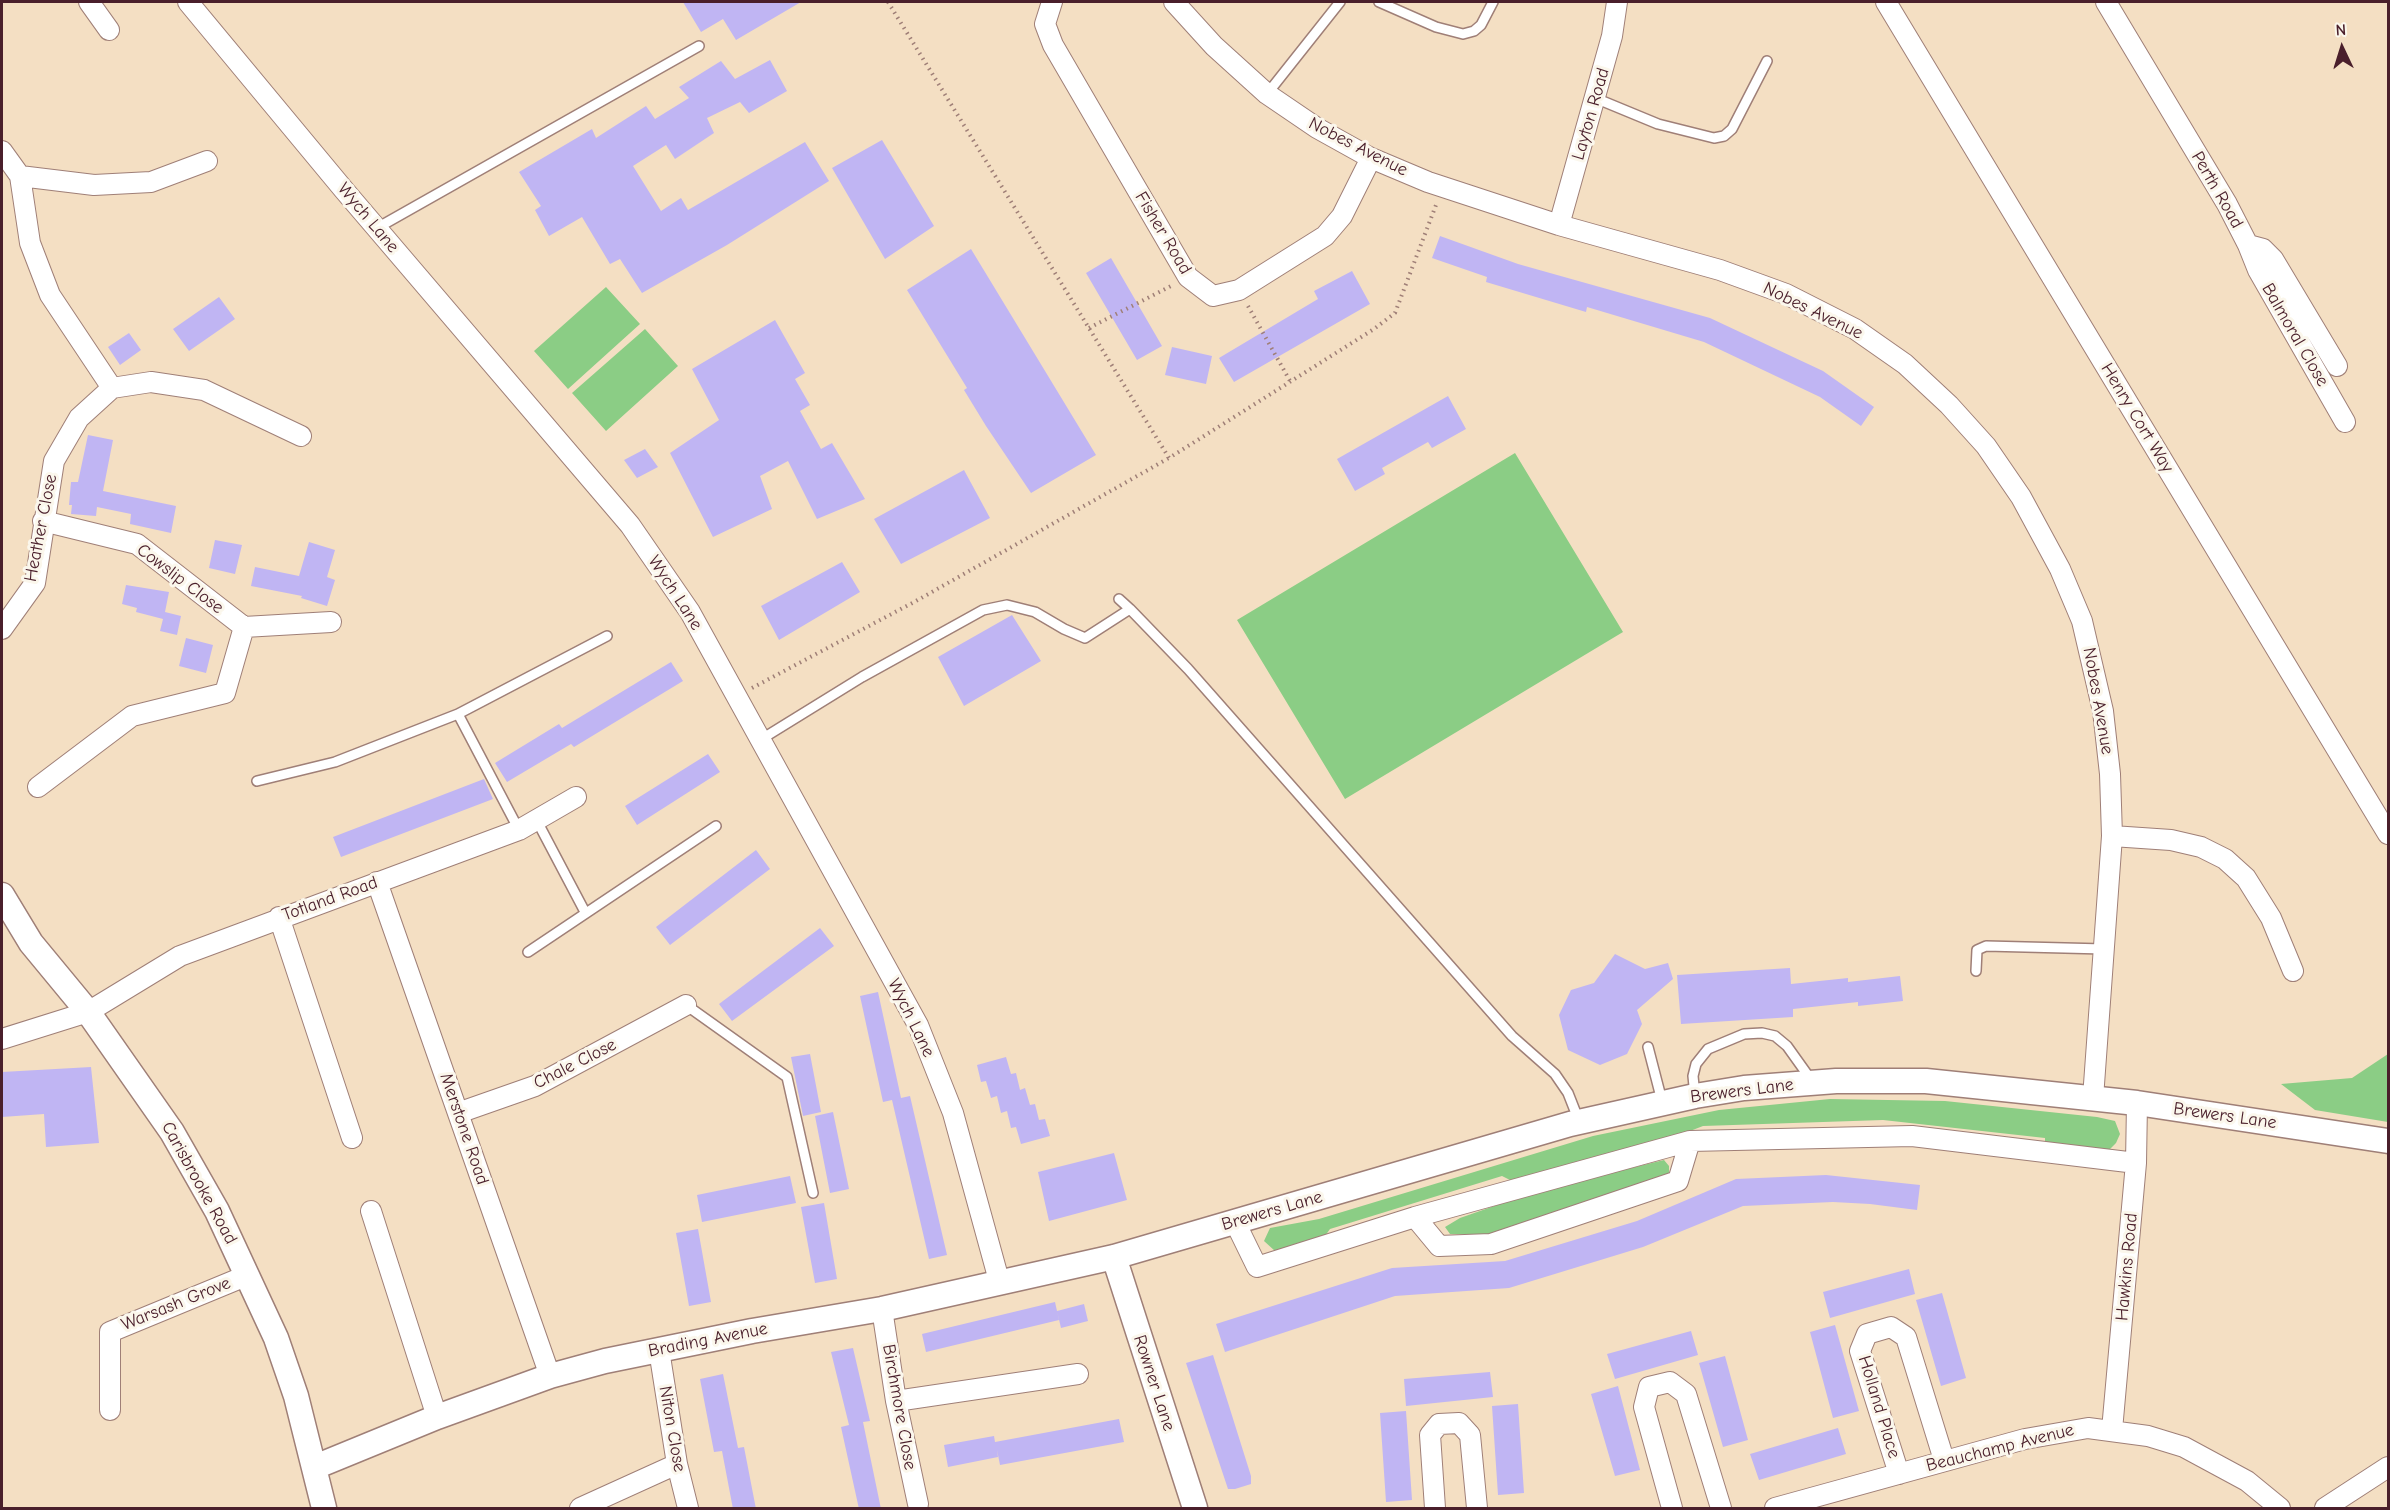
<!DOCTYPE html>
<style>
body{margin:0}
#map{position:relative;width:2390px;height:1510px;overflow:hidden;background:#f4dfc3;font-family:"Comic Neue",sans-serif}
canvas{display:block}
.frame{position:absolute;inset:0;border:3px solid #4a1f2b;pointer-events:none}
.north{position:absolute;left:2312px;top:18px;width:60px;height:60px;-webkit-text-stroke:4px #fbf7ec;paint-order:stroke;rotate:356deg;font-size:16px;font-weight:700;line-height:24px;text-align:center;color:#4a1f2b}
.north::after{content:'';display:block;margin:auto;width:21px;height:27px;background:#4a1f2b;clip-path:polygon(50% 0,100% 100%,50% 72%,0 100%)}
</style>
<div id="map">
<canvas width="2390" height="1510"></canvas>
<div class="frame"></div>
<div class="north">N</div>
</div>
<script>
const g = document.querySelector('canvas').getContext('2d');
g.lineJoin = 'round';
function fillPath(path, color) { g.fillStyle = color; g.fill(path, 'evenodd'); }
const toPath = rows => new Path2D(rows.map(r => 'M' + r).join(''));
function stroke(path, color, width, dash) { g.strokeStyle = color; g.lineWidth = width; g.lineCap = dash ? 'butt' : 'round'; g.setLineDash(dash || []); g.stroke(path); }
function write(font, color, halo, rows, align = 'center') {
  g.font = font + ' "Comic Neue",sans-serif'; g.lineWidth = 6; g.setLineDash([]); g.textBaseline = 'middle'; g.strokeStyle = halo; g.fillStyle = color; for (const [text, x, y, turn = 0] of rows) {
    g.save(); g.translate(x, y); g.rotate((+turn || 0) * Math.PI / 180); g.textAlign = isNaN(turn) ? turn : align; if (halo) g.strokeText(text, 0, 0); g.fillText(text, 0, 0); g.restore();
  }
}
fillPath(toPath([
 [606,287,640,324,568,389,534,351],
 [645,329,678,366,606,431,572,393],
 [1515,453,1623,632,1345,799,1237,620],
 [2388,1054,2388,1122,2315,1110,2281,1084,2352,1078],
 [1830,1099,1945,1101,2097,1117,2115,1121,2120,1134,2116,1143,2107,1152,2045,1144,2045,1138,1883,1120,1703,1126,1672,1138,1510,1180,1502,1176,1330,1229,1325,1236,1275,1251,1264,1241,1270,1228,1319,1219,1593,1136,1719,1110],
 [1664,1160,1669,1166,1669,1179,1496,1235,1450,1234,1445,1227,1460,1218,1540,1190]
]), '#8bcd85');
fillPath(toPath([
 [683,2,801,2,736,40,723,19,701,32],
 [770,60,787,91,749,113,740,102,707,118,714,133,675,159,666,145,633,166,661,211,681,198,688,210,805,142,829,181,727,245,642,293,620,259,610,264,582,217,549,236,535,210,541,206,519,172,592,129,596,138,646,106,655,119,689,98,679,87,721,61,735,79],
 [882,140,934,226,885,259,832,168],
 [1440,236,1518,264,1710,318,1823,371,1874,407,1861,426,1820,397,1704,342,1587,307,1586,312,1486,282,1487,277,1432,258],
 [971,249,1096,455,1031,493,986,426,964,390,967,388,907,290],
 [1111,258,1162,346,1137,360,1086,273],
 [1352,271,1370,304,1234,382,1219,358,1318,299,1314,291],
 [219,297,235,319,189,351,173,329],
 [775,320,805,373,795,379,810,405,800,411,821,449,832,443,865,499,817,519,788,461,760,476,772,509,713,537,670,453,719,420,692,369],
 [129,333,141,350,120,365,108,347],
 [1172,347,1212,356,1206,384,1165,375],
 [1448,396,1466,429,1432,448,1428,442,1382,468,1385,474,1355,491,1337,459],
 [88,435,113,440,103,491,176,506,171,533,130,524,131,514,97,507,96,516,71,514,72,505,69,505,71,482,78,482],
 [645,449,658,467,637,478,624,460],
 [964,470,990,518,901,564,874,519],
 [215,540,242,545,235,574,209,568],
 [309,542,335,550,327,577,335,580,327,606,301,598,302,596,251,586,255,567,299,576],
 [842,562,860,592,779,640,761,606],
 [126,585,169,592,165,612,181,616,177,635,160,631,163,619,136,612,137,608,122,604],
 [1012,615,1041,661,964,706,938,657],
 [186,638,213,645,206,673,179,666],
 [671,662,683,681,574,747,571,744,507,782,495,763,559,724,562,728],
 [708,754,720,772,637,825,625,806],
 [484,779,493,799,341,857,333,837],
 [756,850,770,869,670,945,656,927],
 [820,928,834,946,732,1021,719,1004],
 [1615,954,1645,969,1668,963,1673,979,1637,1010,1642,1024,1627,1054,1600,1065,1568,1050,1559,1015,1571,990,1594,983],
 [1790,968,1791,984,1848,978,1848,982,1900,976,1903,1001,1858,1006,1858,1002,1793,1009,1793,1017,1681,1024,1677,975],
 [878,992,901,1098,883,1102,860,996],
 [810,1054,821,1112,803,1116,791,1057],
 [1006,1057,1011,1074,1016,1073,1020,1090,1025,1088,1030,1105,1035,1104,1039,1120,1045,1119,1050,1136,1021,1144,1016,1127,1011,1128,1007,1111,1001,1113,997,1096,991,1098,986,1081,981,1082,977,1065],
 [91,1067,99,1143,46,1147,44,1114,2,1117,2,1072],
 [910,1096,947,1255,929,1259,892,1100],
 [833,1112,849,1189,830,1193,815,1116],
 [1114,1153,1127,1200,1049,1221,1038,1172],
 [1826,1175,1920,1185,1917,1210,1870,1204,1833,1202,1743,1206,1643,1247,1509,1288,1395,1296,1225,1352,1216,1324,1392,1268,1505,1261,1637,1221,1736,1179],
 [790,1176,796,1203,702,1222,697,1195],
 [824,1203,837,1279,815,1283,801,1207],
 [698,1229,711,1302,689,1306,676,1233],
 [1909,1269,1915,1294,1830,1318,1823,1292],
 [1942,1293,1966,1378,1941,1386,1916,1300],
 [1055,1302,1059,1320,926,1352,922,1334],
 [1084,1304,1088,1321,1061,1328,1057,1311],
 [1835,1325,1859,1411,1833,1418,1810,1332],
 [1691,1331,1698,1355,1615,1379,1607,1354],
 [853,1348,870,1421,863,1422,881,1509,859,1509,841,1427,849,1425,831,1352],
 [1213,1355,1251,1476,1251,1484,1235,1489,1228,1489,1186,1363],
 [1725,1356,1748,1440,1723,1447,1699,1363],
 [1490,1372,1493,1397,1406,1406,1404,1379],
 [723,1374,738,1448,744,1447,756,1509,733,1509,722,1451,714,1452,700,1379],
 [1618,1386,1640,1470,1615,1476,1591,1394],
 [1518,1404,1524,1493,1498,1495,1492,1406],
 [1406,1411,1412,1500,1386,1502,1380,1413],
 [1119,1419,1124,1442,1000,1465,997,1450,998,1457,948,1467,944,1445,994,1436,995,1442],
 [1838,1428,1846,1454,1759,1480,1750,1454]
]), '#c0b5f3');
const service = toPath([
 [1379,2,1436,27,1463,34,1474,31,1481,25,1493,2],
 [1267,94,1340,2],
 [1595,98,1658,124,1714,138,1724,136,1732,129,1767,61],
 [377,228,699,46],
 [1119,599,1130,609],
 [458,714,607,636],
 [760,740,862,677,983,610,1007,605,1035,612,1064,629,1085,638,1130,609,1188,669,1512,1036,1555,1074,1568,1093,1579,1121],
 [257,781,335,762,458,714,519,830],
 [537,821,585,912],
 [528,952,716,826],
 [1976,971,1977,950,1986,946,2104,949],
 [686,1005,787,1077,813,1193],
 [1648,1047,1662,1101],
 [1695,1096,1693,1076,1696,1064,1708,1049,1744,1034,1762,1033,1775,1036,1787,1046,1812,1081]
]);
const minor = toPath([
 [89,2,109,30],
 [188,2,344,190,630,525,690,612,918,1025,953,1113,1000,1284],
 [1052,2,1045,24,1053,45,1188,277,1213,296,1239,290,1325,236,1342,216,1371,158],
 [1174,2,1214,46,1267,94,1317,128,1371,158,1428,182,1559,225,1720,270,1786,294,1855,329,1905,364,1949,405,1986,446,2021,497,2060,569,2082,621,2103,711,2110,774,2112,836,2093,1098],
 [1886,2,2388,834],
 [2106,2,2227,204,2248,245,2263,249,2273,259,2337,366],
 [2,151,20,176,30,243,50,295,112,388],
 [20,176,94,185,151,182,207,161],
 [1559,225,1612,36,1617,2],
 [2248,245,2258,270,2345,422],
 [244,627,331,622],
 [2,629,35,583,54,461,79,418,112,388,151,382,204,390,301,436],
 [38,787,132,716,225,693,244,627,137,544,43,521],
 [2112,836,2171,840,2201,847,2225,859,2246,878,2271,918,2293,971],
 [377,882,550,1376],
 [279,917,352,1138],
 [2,1039,88,1012,180,956,519,830,576,797],
 [458,1113,535,1086,686,1005],
 [371,1211,437,1417],
 [1415,1217,1439,1246,1491,1244,1678,1181,1690,1141],
 [1235,1222,1257,1267,1415,1217,1690,1141,1912,1136,2136,1163],
 [882,1309,896,1401,918,1504],
 [659,1350,677,1464,688,1508],
 [896,1401,1078,1374],
 [110,1410,110,1332,248,1275],
 [2112,1430,2136,1163,2137,1103],
 [1899,1474,1860,1351,1867,1334,1891,1327,1906,1337,1944,1460],
 [580,1508,677,1464],
 [1435,1508,1430,1435,1439,1424,1459,1423,1470,1435,1477,1508],
 [1672,1508,1644,1407,1649,1387,1670,1382,1686,1394,1721,1508],
 [1775,1508,2025,1439,2088,1428,2148,1436,2184,1447,2247,1481,2280,1508],
 [2325,1508,2388,1467]
]);
const tertiary = toPath([
 [2,895,31,943,88,1012,172,1132,217,1211,276,1338,296,1396,324,1508],
 [1114,1257,1195,1508],
 [315,1467,437,1417,550,1376,605,1361,752,1331,882,1309,1114,1257,1570,1124,1695,1096,1744,1088,1836,1081,1926,1081,2137,1103,2388,1141]
]);
stroke(service, '#9f7f77', 12);
stroke(minor, '#9f7f77', 22);
stroke(tertiary, '#9f7f77', 27);
stroke(toPath([
 [888,2,1169,458,1374,329,1395,313,1436,205],
 [1248,306,1290,381],
 [1089,328,1171,286],
 [752,688,916,601,1169,458]
]), '#9f7f77', 4, [1.5, 4.5]);
stroke(service, '#fff', 9);
stroke(minor, '#fff', 20);
stroke(tertiary, '#fff', 24);
write('18px', '#4a1f2b', '#fbf7ec', [
 ["Layton Road",1591,114,-74],
 ["Nobes Avenue",1358,147,27],
 ["Perth Road",2217,190,60],
 ["Wych Lane",368,218,50],
 ["Fisher Road",1163,233,59],
 ["Nobes Avenue",1813,311,26],
 ["Balmoral Close",2295,335,60],
 ["Henry Cort Way",2137,418,59],
 ["Heather Close",41,528,-79],
 ["Cowslip Close",180,579,37],
 ["Wych Lane",675,593,57],
 ["Nobes Avenue",2098,701,80],
 ["Totland Road",330,899,-20],
 ["Wych Lane",911,1018,64],
 ["Chale Close",575,1064,-27],
 ["Brewers Lane",1742,1091,-7],
 ["Brewers Lane",2225,1116,8],
 ["Merstone Road",464,1129,71],
 ["Carisbrooke Road",199,1183,61],
 ["Brewers Lane",1272,1211,-16],
 ["Hawkins Road",2127,1267,-85],
 ["Warsash Grove",176,1304,-22],
 ["Brading Avenue",708,1340,-11],
 ["Rowner Lane",1154,1383,72],
 ["Birchmore Close",899,1407,80],
 ["Holland Place",1879,1407,73],
 ["Niton Close",672,1429,80],
 ["Beauchamp Avenue",2000,1448,-14]
]);
</script>
